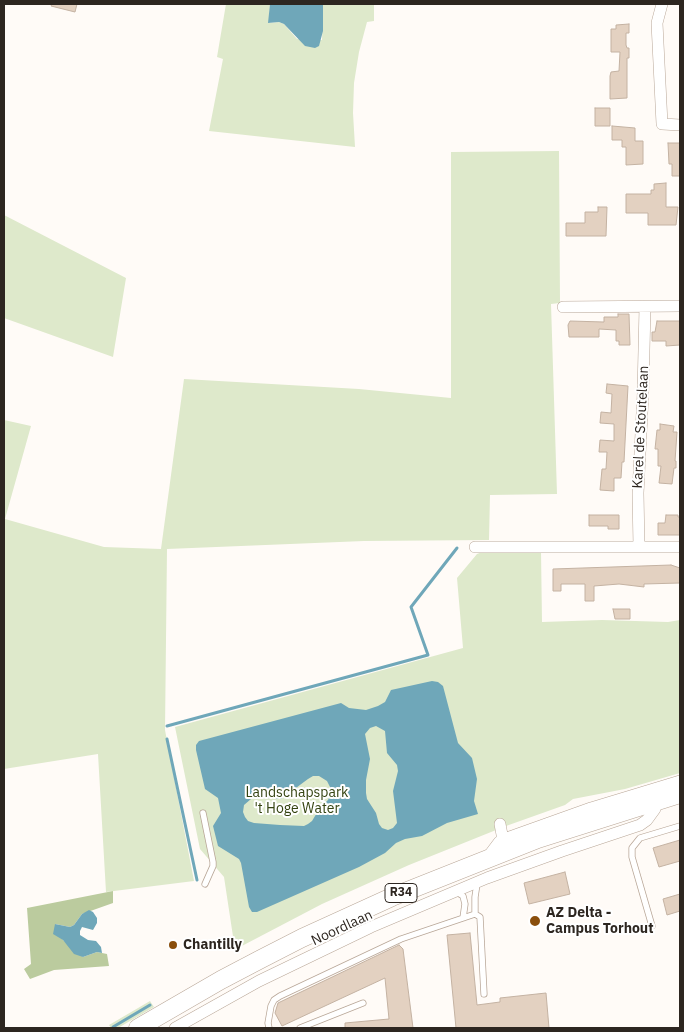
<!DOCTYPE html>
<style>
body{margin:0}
#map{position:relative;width:684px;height:1032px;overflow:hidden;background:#fffbf7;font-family:"IBM Plex Sans",sans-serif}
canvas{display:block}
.frame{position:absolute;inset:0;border:5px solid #2d2620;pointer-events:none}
</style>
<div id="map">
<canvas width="684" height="1032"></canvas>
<div class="frame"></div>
</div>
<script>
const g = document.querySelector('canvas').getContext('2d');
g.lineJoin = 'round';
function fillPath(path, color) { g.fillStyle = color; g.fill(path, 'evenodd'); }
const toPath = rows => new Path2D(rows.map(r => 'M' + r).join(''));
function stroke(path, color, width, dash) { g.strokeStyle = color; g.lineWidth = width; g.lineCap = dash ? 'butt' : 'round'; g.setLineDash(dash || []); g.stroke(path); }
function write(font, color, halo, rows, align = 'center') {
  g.font = font + ' "IBM Plex Sans",sans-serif'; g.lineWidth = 4; g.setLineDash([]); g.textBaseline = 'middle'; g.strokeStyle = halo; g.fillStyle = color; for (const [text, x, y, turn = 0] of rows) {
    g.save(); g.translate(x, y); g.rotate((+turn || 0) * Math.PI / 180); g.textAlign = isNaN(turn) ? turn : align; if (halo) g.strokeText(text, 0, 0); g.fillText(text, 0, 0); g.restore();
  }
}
fillPath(toPath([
 [226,4,270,4,269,23,279,22,284,24,297,39,322,40,323,4,374,4,374,21,367,22,359,52,354,83,353,113,355,147,209,131,223,59,217,57],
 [559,151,560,303,551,304,557,494,490,495,489,540,364,541,167,549,165,730,194,881,106,892,98,754,4,769,4,420,31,426,5,519,104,547,161,549,184,379,359,389,451,398,451,152],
 [4,215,126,278,113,357,4,318],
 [541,551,542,622,602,620,668,622,680,620,680,773,625,789,573,799,565,805,506,826,409,865,322,904,238,948,234,943,224,877,200,849,175,727,463,648,457,578,477,554,482,552],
 [150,1001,154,1007,118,1028,111,1028,109,1025]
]), '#dee9cb');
fillPath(toPath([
 [113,891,113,903,82,914,74,925,70,927,55,924,63,940,83,957,97,952,107,954,109,966,54,970,30,979,24,969,31,964,27,908]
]), '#bbcb9e');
fillPath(toPath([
 [270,4,323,4,323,31,319,46,315,48,305,46,284,24,279,22,268,23],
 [432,681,438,682,443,686,458,743,472,758,477,779,474,801,478,814,447,823,422,836,405,839,396,843,385,853,359,867,257,912,252,912,249,907,241,863,239,859,218,846,213,826,221,813,218,798,205,789,196,750,196,745,199,741,341,703,349,708,366,710,378,706,385,702,391,690],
 [376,726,385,731,387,753,397,765,398,771,393,791,397,823,393,828,388,830,382,828,379,824,376,813,367,799,366,793,366,780,370,759,365,734,370,728],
 [313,776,319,776,327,781,331,789,330,796,328,800,321,806,312,821,308,824,304,826,280,825,254,823,248,821,245,817,243,812,244,805,251,799,254,797,281,799,308,779],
 [89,910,93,912,97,918,97,923,93,930,82,927,80,931,80,935,88,940,96,941,101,947,102,953,97,952,83,957,74,954,63,940,53,934,55,924,70,927,74,925,82,914]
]), '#6fa7b9');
stroke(toPath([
 [167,726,428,655,411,607,457,548],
 [167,739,197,880],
 [113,1027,150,1005]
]), '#6fa7b9', 3);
const building = toPath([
 [52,4,77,4,75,12,51,6,52,4],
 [629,24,629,33,626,33,626,45,627,48,629,48,629,58,627,58,627,98,610,99,610,76,611,72,619,71,620,52,611,52,611,29,616,29,616,25,629,24],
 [595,108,610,108,610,126,595,126,595,108],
 [612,126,635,128,635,141,643,141,643,164,626,165,626,147,622,147,622,140,612,140,612,126],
 [668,143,680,143,680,176,672,176,672,164,669,164,668,143],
 [666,183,666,207,678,207,676,225,648,225,648,213,626,213,626,194,651,194,651,190,654,190,654,184,666,183],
 [598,207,607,207,606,236,566,236,566,223,585,223,585,212,598,212,598,207],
 [618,314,629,314,630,345,619,345,619,341,616,341,616,330,599,329,599,337,569,337,568,325,570,321,604,322,604,317,618,317,618,314],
 [657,321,680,321,680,345,666,346,666,341,652,341,652,332,655,332,657,321],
 [607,384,628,386,624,462,622,462,621,478,614,478,614,491,600,490,602,469,606,469,607,452,599,452,600,440,614,441,614,424,600,423,601,412,611,413,612,394,606,393,607,384],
 [660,424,674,426,673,432,677,432,675,461,676,461,676,468,674,468,672,484,659,483,661,466,658,466,658,449,655,449,657,430,660,430,660,424],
 [589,515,619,515,619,529,608,529,608,526,589,526,589,515],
 [666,515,678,515,678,517,680,517,680,535,658,535,658,523,665,523,666,515],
 [671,565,680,568,680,583,644,584,644,587,619,584,594,586,594,601,585,601,585,584,561,584,561,591,553,591,553,569,671,565],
 [613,609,630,609,630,619,615,619,613,609],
 [680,840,680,861,659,867,653,848,680,840],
 [565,872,570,894,529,904,524,883,565,872],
 [680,894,680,911,667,915,663,899,680,894],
 [470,933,477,1005,500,1002,500,998,546,993,549,1028,456,1028,447,935,470,933],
 [399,945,403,949,413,1028,345,1028,345,1023,389,1019,385,978,282,1026,275,1013,278,1003,399,945]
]);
fillPath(building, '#e3d1c1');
stroke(building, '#c4b2a2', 1);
const lane = toPath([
 [203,813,213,862,213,866,205,884],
 [455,891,463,896,465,904,463,918],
 [475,914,475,897,477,884],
 [652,926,632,857,632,848,640,838,680,826],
 [269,1028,268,1023,271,1006,274,1000,280,996,401,939,475,914,480,917,484,994],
 [300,1028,363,1003]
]);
const street = toPath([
 [662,4,657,23,662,124,680,125],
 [563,307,680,306],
 [475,547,680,547],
 [639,547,638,493,643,393,645,307],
 [500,824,503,840],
 [487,858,499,842,507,838,591,808,680,781],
 [175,1028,259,981,371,927,487,878,562,851,640,825,647,820,655,809]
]);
const primary = toPath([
 [138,1028,221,980,261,959,302,938,392,897,538,839,680,794]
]);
stroke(lane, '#b8a697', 7);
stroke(street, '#b8a697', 12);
stroke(primary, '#b8a697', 19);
stroke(lane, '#fff', 5.5);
stroke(street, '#fff', 11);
stroke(primary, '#fff', 18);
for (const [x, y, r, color] of [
 [535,921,6,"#8a4e0c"],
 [173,945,5,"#8a4e0c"]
]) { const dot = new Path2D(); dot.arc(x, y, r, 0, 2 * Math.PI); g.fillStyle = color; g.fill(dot); stroke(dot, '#fff', 2); }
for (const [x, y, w] of [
 [401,893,32]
]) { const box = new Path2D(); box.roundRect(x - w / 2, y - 9.5, w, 19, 4); g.fillStyle = '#fff'; g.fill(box); stroke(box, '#2d2620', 1); }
write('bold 12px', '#2d2620', null, [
 ["R34",401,893]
]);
write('14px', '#2d2620', '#fff', [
 ["Karel de Stoutelaan",641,427,-87],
 ["Noordlaan",342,928,-25]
]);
write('14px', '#344310', '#fff', [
 ["Landschapspark",297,793],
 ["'t Hoge Water",297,809]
]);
write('bold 14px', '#2d2620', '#fff', [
 ["AZ Delta -",546,913],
 ["Campus Torhout",546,929],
 ["Chantilly",183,945]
], 'left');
</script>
